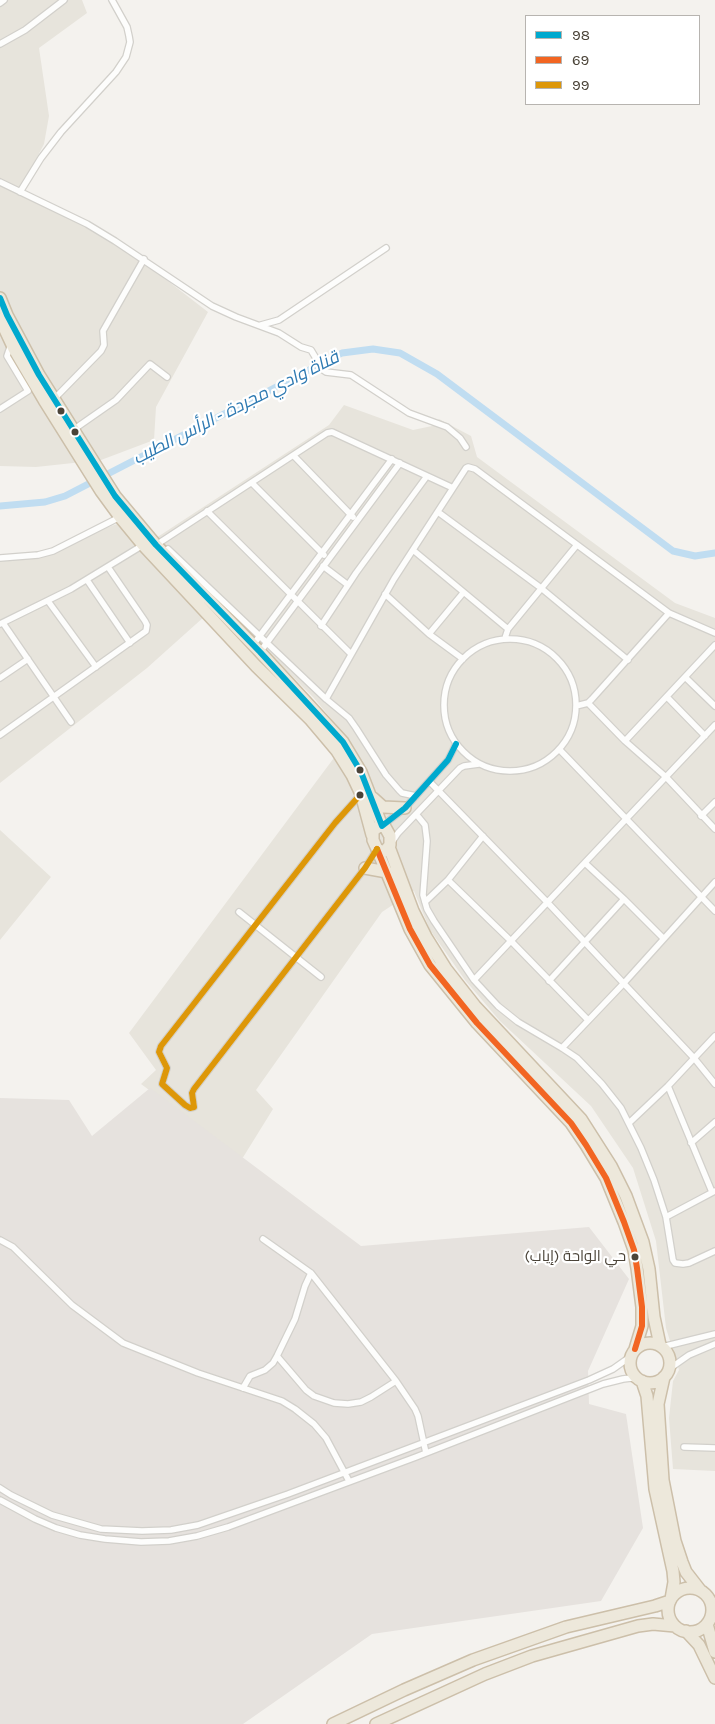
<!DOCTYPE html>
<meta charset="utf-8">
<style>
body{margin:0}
#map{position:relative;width:715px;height:1724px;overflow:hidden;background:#f4f2ee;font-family:Karla,sans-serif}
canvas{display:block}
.legend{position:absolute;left:525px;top:15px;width:175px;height:90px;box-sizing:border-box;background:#fff;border:1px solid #b7b4b0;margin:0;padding:6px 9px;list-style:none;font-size:15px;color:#4b4439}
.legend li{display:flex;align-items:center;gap:10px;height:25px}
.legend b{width:25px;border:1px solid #b7b4b0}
</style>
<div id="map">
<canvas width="715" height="1724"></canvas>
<ul class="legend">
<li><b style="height:6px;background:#00a9ce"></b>98</li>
<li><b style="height:6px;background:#f26522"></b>69</li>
<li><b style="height:6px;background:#dd9709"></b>99</li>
</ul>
</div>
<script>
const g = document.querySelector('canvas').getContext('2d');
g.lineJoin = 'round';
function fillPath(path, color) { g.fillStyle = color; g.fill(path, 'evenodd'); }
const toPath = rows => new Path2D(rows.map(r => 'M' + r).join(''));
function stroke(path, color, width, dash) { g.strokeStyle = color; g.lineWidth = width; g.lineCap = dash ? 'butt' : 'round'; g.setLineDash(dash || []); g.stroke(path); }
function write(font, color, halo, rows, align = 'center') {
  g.font = font + ' Karla,Cairo,sans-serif'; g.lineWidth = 4.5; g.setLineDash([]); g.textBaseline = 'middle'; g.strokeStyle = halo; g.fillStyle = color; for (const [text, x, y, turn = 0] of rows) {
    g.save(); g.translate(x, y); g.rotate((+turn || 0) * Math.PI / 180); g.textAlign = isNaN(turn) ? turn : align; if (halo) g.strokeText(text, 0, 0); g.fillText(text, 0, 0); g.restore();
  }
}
fillPath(toPath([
 [0,0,82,0,87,13,39,48,49,116,44,144,18,194,115,240,208,312,156,407,154,440,101,460,36,467,0,466],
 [344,405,413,430,432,426,439,419,471,436,477,457,675,603,715,618,715,1471,673,1469,669,1418,673,1381,679,1370,666,1328,656,1241,633,1168,591,1106,500,1021,465,980,430,930,414,891,382,912,256,1090,273,1109,242,1159,141,1084,156,1070,129,1033,348,739,313,697,164,549,156,538,329,425],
 [117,524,205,616,147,668,0,783,0,557,31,555],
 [0,830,51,877,0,940]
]), '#e7e4dc');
fillPath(toPath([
 [150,1088,361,1246,589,1227,629,1279,588,1371,589,1404,626,1414,643,1528,601,1601,372,1634,243,1724,0,1724,0,1098,69,1100,92,1136]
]), '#e6e2de');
stroke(toPath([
 [0,506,45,502,65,496,342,353,373,349,400,353,437,374,673,551,695,556,715,553]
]), '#c0ddf1', 7);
const street = toPath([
 [0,3,4,0],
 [0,44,25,30,64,0],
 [0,182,87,224,115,241,212,306,236,317,279,333,301,347,311,350,323,370,326,372,351,375,409,413,447,427,460,438,466,447],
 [20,192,41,158,61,132,116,72,126,57,130,42,129,36,127,27,112,0],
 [261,325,279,320,386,248],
 [54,399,101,351,104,345,103,331,144,259],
 [0,409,28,391,7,356,11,344],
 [73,430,116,400,150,364,167,377],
 [294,456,353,517],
 [252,483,324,555],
 [207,511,351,654],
 [438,512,541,588,628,660],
 [156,545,327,433,332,432,453,488],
 [168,549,326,699],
 [413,550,508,629],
 [0,558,38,555,53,551,120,517],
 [323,566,348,585],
 [87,580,130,643],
 [385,594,429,634,463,659],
 [48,601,96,667],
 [669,613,715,633],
 [3,623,71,722],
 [0,624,71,589,143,545],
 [321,626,356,573,427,476],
 [429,634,463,593],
 [505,638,508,629,576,546],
 '444 705a66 66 0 1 1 132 0a66 66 0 1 1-132 0Z',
 [253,645,392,459],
 [260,652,400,463],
 [685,677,715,706],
 [0,678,28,659],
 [667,697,705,736],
 [588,703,625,741,666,777,715,829],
 [0,735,146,631,147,625,145,621,108,567],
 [625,741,715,645],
 [559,749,715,911],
 [429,781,548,903,694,1058,715,1084],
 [361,794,335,823,161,1046,159,1052,167,1068,162,1084,185,1105,190,1108,194,1107,192,1093,194,1089,365,868,377,849],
 [416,796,402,793,399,790,386,775,356,728,349,718,326,699,394,579,466,468,468,467,475,469,669,613,592,699,588,703,576,706],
 [416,814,425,825,427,841,423,895,427,909,434,921,474,980,498,1006,518,1022,562,1048,577,1058,602,1084,621,1108,641,1148,654,1180,666,1217,673,1260,675,1263,683,1264,689,1263,715,1251],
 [701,816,715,802],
 [383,825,405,808,448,760,456,744],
 [392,842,398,833,460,768,464,766,479,764],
 [585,863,624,899],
 [448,880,511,941,588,1020],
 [425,902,448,880,483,836],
 [239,912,321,977],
 [474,980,715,725],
 [549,981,624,899,663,938],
 [562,1048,624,983,715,882],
 [668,1086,712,1192],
 [629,1123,668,1086,715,1036],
 [691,1143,715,1122],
 [666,1217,715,1191],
 [0,1240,13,1247,72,1305,123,1343,198,1373,282,1401,295,1409,314,1424,326,1438,349,1481],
 [311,1273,396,1381,415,1409,418,1416,426,1453],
 [662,1347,715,1334],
 [277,1356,306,1390,314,1396,334,1403,348,1404,361,1402,371,1397,396,1381],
 [669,1369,689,1355,715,1344],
 [243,1388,250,1376,265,1370,273,1363,277,1356,295,1319,305,1286,311,1273,263,1239],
 [684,1447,715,1448],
 [0,1488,11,1495,52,1515,101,1529,142,1531,171,1530,198,1525,288,1494,589,1380,613,1369,630,1357],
 [0,1500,35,1519,56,1528,80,1535,105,1539,141,1542,169,1541,197,1536,228,1527,416,1457,603,1384,623,1379,631,1378,640,1380]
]);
const highway = toPath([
 [0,298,7,315,39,375,115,496,156,545,260,652,343,742,361,772,382,826],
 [0,319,14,349,44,400,101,491,120,517,143,545,256,666,310,719,337,751,352,775,361,794,372,835],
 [373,798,383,807,405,808],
 [379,826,385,827,390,836,390,845,385,851,381,851,377,849,373,840,373,831,379,826],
 [389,847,413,911,426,937,446,969,475,1006,581,1119,611,1166,626,1196,643,1242,649,1269,654,1317,660,1345],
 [377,849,410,929,430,965,477,1023,571,1123,586,1145,606,1178,624,1222,634,1250,637,1268,642,1307,642,1326,635,1349],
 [365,868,387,872],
 '630 1363a20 20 0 1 1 40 0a20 20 0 1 1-40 0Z',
 [664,1377,658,1404,663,1480,675,1541,682,1562,686,1572,700,1590],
 [642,1381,647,1396,655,1489,673,1571,674,1582,671,1599],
 '668 1610a22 22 0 1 1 44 0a22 22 0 1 1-44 0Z',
 [707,1624,715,1652],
 [686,1631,699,1645,715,1678],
 [333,1724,404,1690,473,1660,566,1627,655,1606,670,1601],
 [376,1724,485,1674,532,1656,638,1626,653,1624,675,1626]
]);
stroke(street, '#d2d0cb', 8);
stroke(highway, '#ccbfa9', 14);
stroke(street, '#fdfdfc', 5.5);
stroke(highway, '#ede8db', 11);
stroke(toPath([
 [0,298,7,315,39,375,115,496,156,545,260,652,343,742,361,772,382,826,405,808,448,760,456,744]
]), '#00a9ce', 6);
stroke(toPath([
 [377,849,410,929,430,965,477,1023,571,1123,586,1145,606,1178,624,1222,634,1250,637,1268,642,1307,642,1326,635,1349]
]), '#f26522', 6);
stroke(toPath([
 [361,794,335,823,161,1046,159,1052,167,1068,162,1084,185,1105,190,1108,194,1107,192,1093,194,1089,365,868,377,849]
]), '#dd9709', 6);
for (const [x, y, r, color] of [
 [61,411,4.5,"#4b4439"],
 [75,432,4.5,"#4b4439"],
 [360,770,4.5,"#4b4439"],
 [360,795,4.5,"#4b4439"],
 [635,1257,4.5,"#4b4439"]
]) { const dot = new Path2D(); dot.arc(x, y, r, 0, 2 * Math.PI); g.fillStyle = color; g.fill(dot); stroke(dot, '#fff', 2); }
write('15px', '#4b4439', '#fff', [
 ["حي الواحة (إياب)",626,1257]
], 'right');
write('italic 18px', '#2e7ab2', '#fff', [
 ["قناة وادي مجردة - الرأس الطيب",236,408,-27]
]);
</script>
